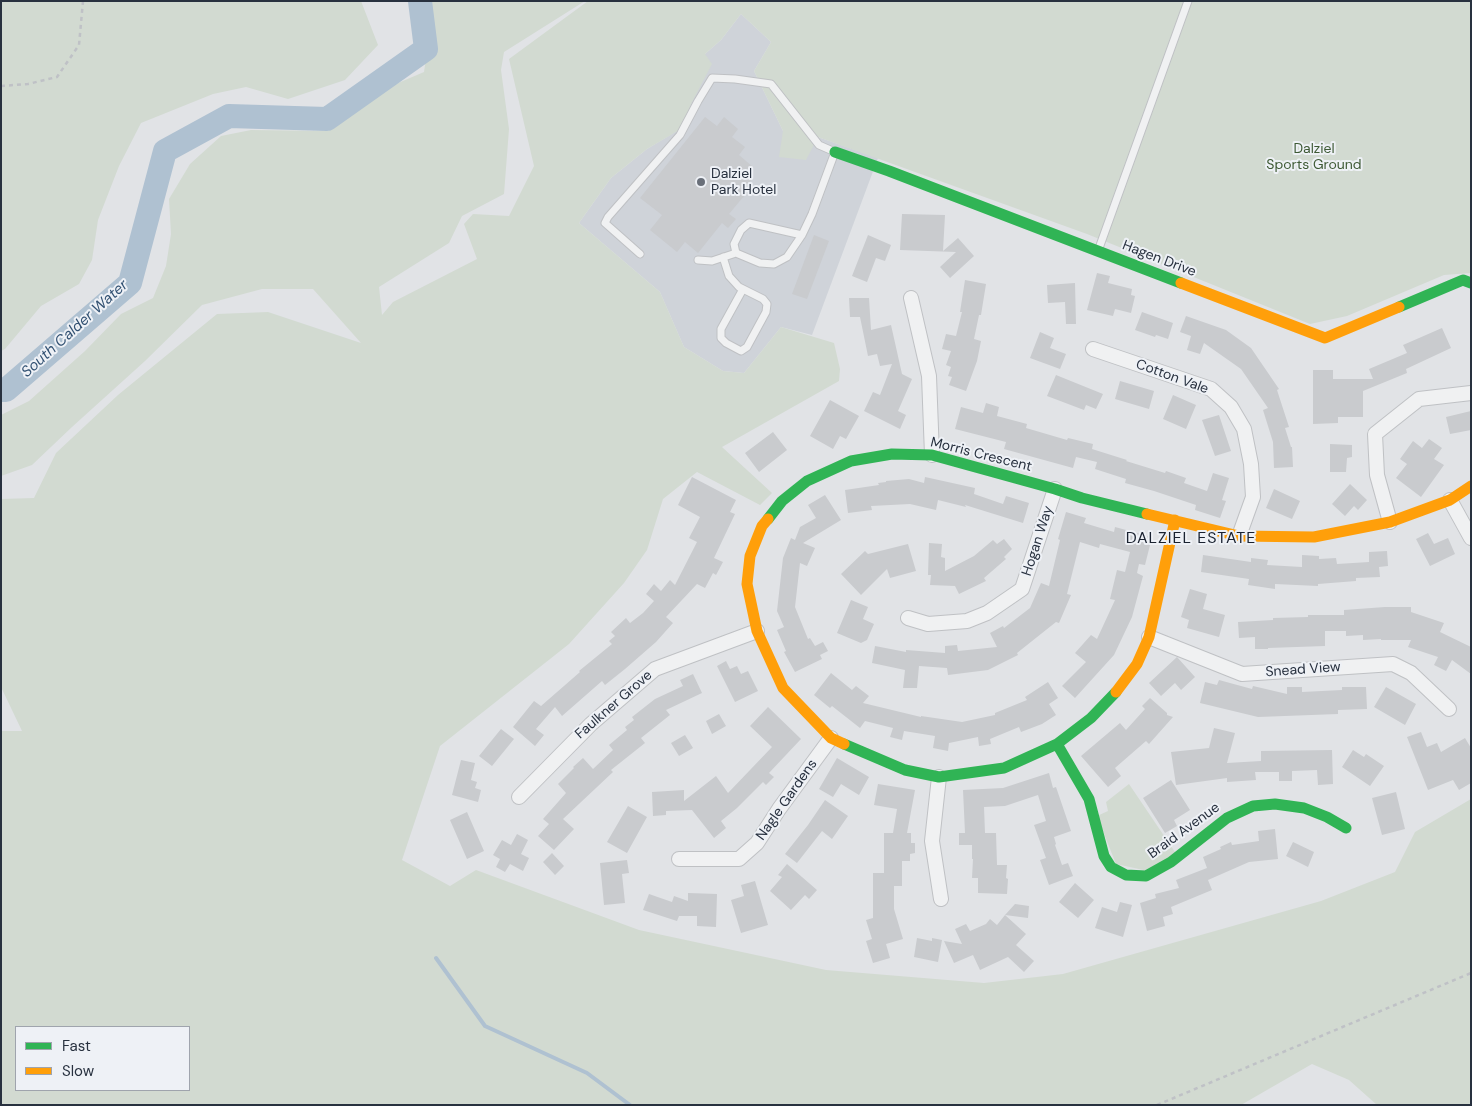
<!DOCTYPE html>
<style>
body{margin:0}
#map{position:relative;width:1472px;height:1106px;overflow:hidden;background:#e1e3e6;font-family:"DM Sans",sans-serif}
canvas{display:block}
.frame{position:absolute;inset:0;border:2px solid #28313f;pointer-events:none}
.legend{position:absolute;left:15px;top:1026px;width:175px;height:65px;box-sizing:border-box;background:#eef1f6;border:1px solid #9fa4ad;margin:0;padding:6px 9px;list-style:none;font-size:15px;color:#28313f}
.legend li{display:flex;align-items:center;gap:10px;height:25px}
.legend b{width:25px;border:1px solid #9fa4ad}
</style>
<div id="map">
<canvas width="1472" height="1106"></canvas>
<div class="frame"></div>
<ul class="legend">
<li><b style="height:6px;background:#30b455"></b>Fast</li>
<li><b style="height:6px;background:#ff9f0a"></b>Slow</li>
</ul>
</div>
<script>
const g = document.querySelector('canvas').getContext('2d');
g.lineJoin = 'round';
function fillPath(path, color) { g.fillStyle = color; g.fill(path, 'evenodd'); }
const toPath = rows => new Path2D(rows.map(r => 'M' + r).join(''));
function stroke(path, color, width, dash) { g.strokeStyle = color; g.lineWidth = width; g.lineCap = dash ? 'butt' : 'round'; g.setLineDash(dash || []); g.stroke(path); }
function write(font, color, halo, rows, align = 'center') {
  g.font = font + ' "DM Sans",sans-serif'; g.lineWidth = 4; g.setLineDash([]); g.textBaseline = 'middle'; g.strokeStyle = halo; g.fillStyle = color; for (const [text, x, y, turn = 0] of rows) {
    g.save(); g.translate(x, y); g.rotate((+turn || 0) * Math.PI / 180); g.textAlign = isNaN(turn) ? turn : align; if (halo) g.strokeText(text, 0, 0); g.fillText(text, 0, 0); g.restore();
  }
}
fillPath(toPath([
 [741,14,771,42,754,71,783,131,818,137,878,158,812,335,781,327,744,373,723,371,684,347,660,292,579,223,611,178,647,149,685,126,689,106,705,54,721,40]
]), '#cfd3d9');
fillPath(toPath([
 [1,1,361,1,378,45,345,80,288,99,246,87,213,94,141,123,119,166,98,220,92,260,79,284,41,306,5,349,1,351],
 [430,1,585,1,504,52,501,70,509,129,504,194,462,216,449,243,379,287,382,315,393,302,477,259,464,224,473,214,509,216,534,166,509,59,588,1,1471,1,1471,273,1444,275,1347,316,1310,324,1087,234,818,137,806,160,779,157,783,131,754,71,771,42,741,14,721,40,705,54,712,64,690,106,686,126,647,149,611,178,579,223,660,292,684,347,723,371,744,373,781,327,834,343,840,369,839,381,722,447,772,493,760,505,697,472,663,499,647,550,624,583,569,644,440,746,402,860,450,886,476,870,639,930,826,970,984,983,1063,974,1321,901,1395,872,1415,832,1471,799,1471,1105,1377,1105,1349,1080,1312,1064,1241,1105,1,1105,1,731,22,731,1,687,1,499,34,498,56,453,118,395,217,314,268,312,361,343,313,289,262,289,202,305,145,361,72,427,32,465,1,476,1,415,29,401,85,351,121,314,153,298,166,266,171,234,169,199,190,164,221,136,251,130,328,131,384,89,424,72,431,23],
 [16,1027,189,1027,189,1090,16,1090],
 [1129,784,1177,855,1148,871,1116,864,1097,816,1108,811,1106,802]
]), '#d2dad1');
stroke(toPath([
 [436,958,485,1026,587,1073,630,1105]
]), '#afc1d1', 4);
stroke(toPath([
 [1,390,6,390,130,283,165,151,229,116,327,119,426,49,420,1]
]), '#afc1d1', 24);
fillPath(toPath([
 [705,117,717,126,724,117,738,129,732,137,745,147,739,155,753,167,747,175,752,179,740,193,744,196,729,214,736,219,728,228,722,223,698,253,685,242,677,252,650,230,662,215,640,198],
 [902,214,945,215,943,251,958,238,974,256,950,278,940,267,956,252,900,250],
 [814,235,829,241,807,299,792,294],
 [868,235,891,245,885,261,876,258,867,282,852,276],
 [1097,273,1110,276,1108,283,1132,289,1131,295,1135,296,1131,313,1115,309,1113,316,1087,310],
 [965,280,986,284,981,315,979,315,974,339,981,341,977,361,966,391,949,385,952,377,948,376,951,367,946,365,951,351,942,349,946,334,956,336,962,312,960,312],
 [1075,283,1076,324,1066,324,1065,302,1048,303,1047,285],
 [849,298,869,298,871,330,891,325,902,374,912,379,898,411,906,415,900,429,864,411,873,392,880,395,892,364,880,366,877,354,868,356,860,317,850,317],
 [1142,312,1173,323,1168,339,1156,335,1155,337,1135,330],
 [1186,316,1226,330,1251,348,1279,389,1277,390,1289,427,1285,428,1291,447,1292,447,1293,467,1274,468,1273,442,1263,410,1268,408,1241,369,1204,343,1200,354,1187,350,1191,336,1180,332],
 [1442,328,1451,348,1406,369,1407,373,1363,391,1363,417,1338,417,1338,423,1313,424,1313,370,1333,370,1333,379,1373,379,1369,369,1407,353,1403,345],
 [1040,332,1054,338,1050,348,1066,354,1060,369,1030,358],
 [1056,375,1103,394,1096,409,1086,405,1084,410,1047,396],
 [1120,381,1154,391,1149,409,1115,399],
 [1173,395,1196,405,1186,429,1163,419],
 [830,400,859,416,846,439,840,436,833,449,810,436],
 [986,403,999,407,997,416,1027,424,1026,428,1067,440,1068,438,1093,444,1092,449,1127,460,1126,461,1165,473,1166,471,1186,478,1184,483,1207,491,1213,473,1229,478,1222,500,1226,501,1220,518,1195,510,1196,505,1154,491,1125,483,1126,479,1095,469,1097,462,1076,457,1073,468,1004,449,1006,442,955,429,961,407,983,413],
 [1471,411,1471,430,1450,434,1446,417],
 [1219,415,1231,451,1215,456,1202,420],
 [773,432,787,450,759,472,745,453],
 [1429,439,1442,448,1434,459,1444,465,1421,497,1396,478,1407,464,1400,459,1413,441,1422,448],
 [1330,444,1352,445,1352,457,1347,458,1346,472,1330,472],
 [692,477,736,500,730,512,735,514,714,558,723,562,716,575,713,573,705,588,697,584,666,617,673,623,656,642,625,669,605,685,602,681,562,716,555,707,536,729,544,735,535,746,513,727,534,701,541,706,580,672,579,671,612,644,609,641,615,636,611,632,626,618,630,623,643,613,654,601,646,594,654,584,661,591,670,580,675,585,697,542,689,538,700,517,678,505],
 [925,477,975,488,974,494,1003,504,1006,496,1029,503,1023,523,965,505,966,507,938,500,936,510,910,504,871,506,872,510,848,513,845,490,879,485,878,483,886,482,886,481,909,479,924,483],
 [1350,484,1367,500,1358,510,1354,506,1345,516,1332,504],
 [1274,489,1300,501,1292,519,1266,508],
 [825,495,841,520,803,543,815,548,807,566,800,563,795,607,808,639,810,638,815,646,823,642,828,651,820,655,822,659,795,672,784,652,786,651,777,630,784,627,777,611,783,558,791,538,795,540,800,527,816,518,808,505],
 [1066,512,1086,518,1084,523,1114,532,1115,527,1152,537,1145,565,1139,564,1137,573,1143,576,1132,617,1114,655,1075,698,1062,686,1086,662,1075,653,1091,635,1097,639,1115,600,1110,599,1117,570,1125,572,1130,552,1100,544,1099,548,1080,542,1067,594,1071,595,1059,623,1056,622,1017,653,1018,655,988,670,948,675,947,668,919,666,917,688,903,688,905,670,872,663,875,646,906,652,906,650,945,653,945,646,957,645,958,651,997,647,990,633,1003,626,1004,628,1030,608,1041,583,1049,586,1060,540,1058,539],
 [1428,533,1434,544,1448,538,1455,554,1430,566,1416,539],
 [1004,539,1012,549,1004,557,1006,559,984,578,986,581,959,594,955,586,930,585,931,575,928,575,929,543,942,544,941,557,945,558,945,571,974,556,993,540,997,544],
 [908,544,916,571,890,578,887,569,861,595,841,574,865,551,868,554],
 [1387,551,1388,566,1379,567,1380,577,1356,578,1356,581,1318,584,1318,586,1275,584,1275,589,1248,585,1249,579,1201,572,1203,555,1251,562,1251,558,1268,560,1267,565,1302,567,1302,555,1319,556,1319,559,1336,558,1337,564,1369,562,1369,552],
 [1190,589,1207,594,1203,609,1225,615,1219,637,1187,628,1189,620,1181,617],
 [851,600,868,607,863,619,874,624,867,640,861,643,837,633],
 [1385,607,1411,607,1411,612,1444,623,1440,632,1471,647,1471,674,1452,660,1446,671,1434,665,1438,657,1408,647,1411,640,1381,640,1381,639,1363,640,1363,635,1346,636,1346,631,1325,631,1325,646,1268,648,1268,649,1255,649,1255,637,1239,638,1238,622,1273,620,1273,618,1308,617,1308,615,1344,615,1344,610],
 [1177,657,1195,677,1181,690,1175,683,1161,696,1149,683],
 [726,661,730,669,737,666,741,674,748,671,758,691,735,702,717,666],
 [831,673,852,690,856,686,869,696,863,703,921,717,921,716,962,722,995,715,995,713,1027,700,1025,697,1048,682,1058,698,1049,704,1056,715,1042,724,1021,732,1019,727,990,739,991,744,979,746,978,737,949,743,948,751,933,748,935,736,904,731,902,740,890,737,893,728,865,721,860,728,832,706,830,708,814,695],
 [693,674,702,693,666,710,670,715,641,738,645,743,611,770,613,772,563,819,574,829,554,850,538,836,549,824,543,819,566,793,558,784,574,768,573,767,583,758,593,769,613,750,609,745,627,730,625,727,634,720,632,717,655,699,683,686,680,680],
 [1219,680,1252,689,1253,686,1287,694,1287,687,1302,687,1302,692,1342,690,1342,687,1366,687,1367,709,1338,710,1338,714,1258,717,1200,703,1205,682,1217,685],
 [1386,687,1416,704,1405,725,1374,707],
 [1150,698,1167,713,1167,715,1173,717,1149,744,1146,741,1115,768,1121,776,1108,787,1081,756,1120,723,1126,730,1145,709,1142,706],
 [768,707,801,739,769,773,774,777,766,785,763,782,737,808,721,821,726,828,714,838,692,810,666,811,666,815,653,816,652,792,684,790,684,801,716,776,728,793,772,747,750,726],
 [719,714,726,726,712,734,706,721],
 [1214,728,1235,733,1227,763,1261,761,1261,751,1332,750,1333,784,1318,785,1317,770,1292,771,1292,781,1279,781,1279,772,1255,772,1256,780,1227,782,1227,778,1176,785,1171,752,1209,748],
 [501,729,514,739,492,766,479,756],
 [1421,732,1427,747,1437,743,1441,752,1465,738,1471,748,1471,783,1459,790,1453,780,1428,790,1407,737],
 [685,735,693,748,679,756,671,743],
 [1353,750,1364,757,1366,754,1384,766,1370,786,1342,767],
 [837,758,869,777,859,795,841,784,833,797,819,789],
 [461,760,475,763,471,780,477,782,475,788,481,790,478,802,452,795],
 [1049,773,1053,788,1056,787,1071,831,1054,837,1056,844,1055,845,1062,865,1068,863,1073,876,1049,885,1040,860,1046,858,1034,825,1046,821,1038,795,1005,806,984,807,985,833,996,833,997,865,1007,865,1006,878,1008,879,1007,894,978,893,978,878,972,878,973,859,972,859,972,845,959,845,959,833,965,833,963,790,1003,788],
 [1171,780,1190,810,1174,820,1177,826,1165,833,1143,798],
 [878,784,915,790,907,833,911,833,911,843,915,843,915,853,910,854,910,861,902,861,902,886,894,886,894,909,903,939,886,944,890,958,873,963,866,941,872,939,866,920,873,918,873,873,884,873,884,833,893,833,897,809,874,805],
 [1396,792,1405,829,1382,835,1372,798],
 [825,800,848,816,832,839,822,831,797,863,785,854,808,825],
 [628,806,647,817,627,853,607,842],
 [467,812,484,851,467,859,450,820],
 [1275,829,1278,859,1249,862,1208,880,1212,890,1171,907,1173,914,1163,917,1165,926,1147,931,1140,903,1156,898,1155,894,1179,888,1176,880,1207,868,1203,857,1221,849,1220,847,1231,842,1232,845,1259,841,1258,831],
 [517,834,528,840,521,854,529,858,523,871,510,864,505,872,496,867,500,859,493,855,502,840,511,845],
 [1293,842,1314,852,1308,867,1286,856],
 [552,853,564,866,555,875,543,862],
 [627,860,629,873,622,874,625,903,604,905,600,863],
 [787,864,817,890,809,899,805,895,791,910,770,891,782,877,778,875],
 [755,881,768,925,741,933,731,900,744,896,741,885],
 [1075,883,1094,900,1078,918,1059,902],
 [688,893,717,894,716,927,697,926,697,916,679,916,677,921,643,910,649,894,672,902,674,896,688,901],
 [1120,902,1132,905,1123,937,1095,928,1102,907,1117,912],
 [1015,904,1029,906,1028,918,1005,915],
 [1005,915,1026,934,1016,945,1034,961,1024,972,1008,957,980,970,973,955,954,963,944,941,962,944,955,929,966,924,970,931,986,924,990,919,997,925],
 [917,938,932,941,932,938,942,940,938,962,914,957]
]), '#c9cbce');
const lane = toPath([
 [1098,251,1188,1],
 [640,254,605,223,608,217,680,135,698,101,712,78,735,79,771,84,819,145,835,152,812,214,802,235,787,257,774,264,760,263,736,253,734,244,741,230,749,223,802,235],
 [723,257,729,276,739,287,763,299,767,304,766,312,747,347,741,351,726,343,721,338,721,329,743,289],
 [698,260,712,261,736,253]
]);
const street = toPath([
 [911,298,929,376,932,455],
 [1093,349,1211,389,1231,407,1244,429,1251,464,1253,497,1239,536],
 [1450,500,1471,538],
 [1390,522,1377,475,1375,434,1419,399,1471,393],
 [908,618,928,624,967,621,987,613,1022,589,1055,489],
 [1149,637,1242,674,1393,664,1411,673,1449,709],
 [939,777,932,841,941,899],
 [519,797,591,724,655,669,757,631],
 [679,859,739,859,757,843,779,809,831,738]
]);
stroke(lane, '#bfc1c4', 9);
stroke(street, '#bfc1c4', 16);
stroke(toPath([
 [1,86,28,84,57,77,79,45,83,1],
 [1157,1105,1471,973]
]), '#bfc1c6', 2.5, [4, 4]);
stroke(lane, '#f0f1f2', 7);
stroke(street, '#f0f1f2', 14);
stroke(toPath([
 [835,152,889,171,1181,283],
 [1399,307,1463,280,1471,283],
 [768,519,782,501,807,481,851,461,892,454,932,455,1055,489,1082,498,1147,514],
 [844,744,905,770,939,777,1004,768,1057,744,1091,718,1116,692],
 [1057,744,1089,799,1104,856,1111,867,1126,875,1146,876,1171,862,1227,818,1253,806,1275,804,1304,808,1327,817,1346,828]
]), '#30b455', 11);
stroke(toPath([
 [1181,283,1325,338,1399,307],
 [1147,514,1239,536,1314,537,1390,522,1450,500,1471,486],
 [768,519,762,526,750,556,747,584,757,631,783,688,831,738,844,744],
 [1116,692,1137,664,1149,637,1175,520]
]), '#ff9f0a', 11);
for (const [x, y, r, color] of [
 [701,182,5,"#696f79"]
]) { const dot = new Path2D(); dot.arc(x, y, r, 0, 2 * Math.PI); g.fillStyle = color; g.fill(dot); stroke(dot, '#eef1f6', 2); }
write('14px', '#3e5a35', '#eef1f6', [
 ["Dalziel",1314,149],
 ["Sports Ground",1314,165]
]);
write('14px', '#28313f', '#eef1f6', [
 ["Dalziel",711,174],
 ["Park Hotel",711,190]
], 'left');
write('14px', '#28313f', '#eef1f6', [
 ["Hagen Drive",1159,259,21],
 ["Cotton Vale",1172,377,20],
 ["Morris Crescent",981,455,14],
 ["Hogan Way",1038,541,-72],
 ["Snead View",1303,670,-4],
 ["Faulkner Grove",614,705,-41],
 ["Nagle Gardens",787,800,-55],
 ["Braid Avenue",1184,831,-36]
]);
write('italic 15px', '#325172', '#eef1f6', [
 ["South Calder Water",75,329,-42]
]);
g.letterSpacing = '1px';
write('16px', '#1a2230', '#eef1f6', [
 ["DALZIEL ESTATE",1191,539]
]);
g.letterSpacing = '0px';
</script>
